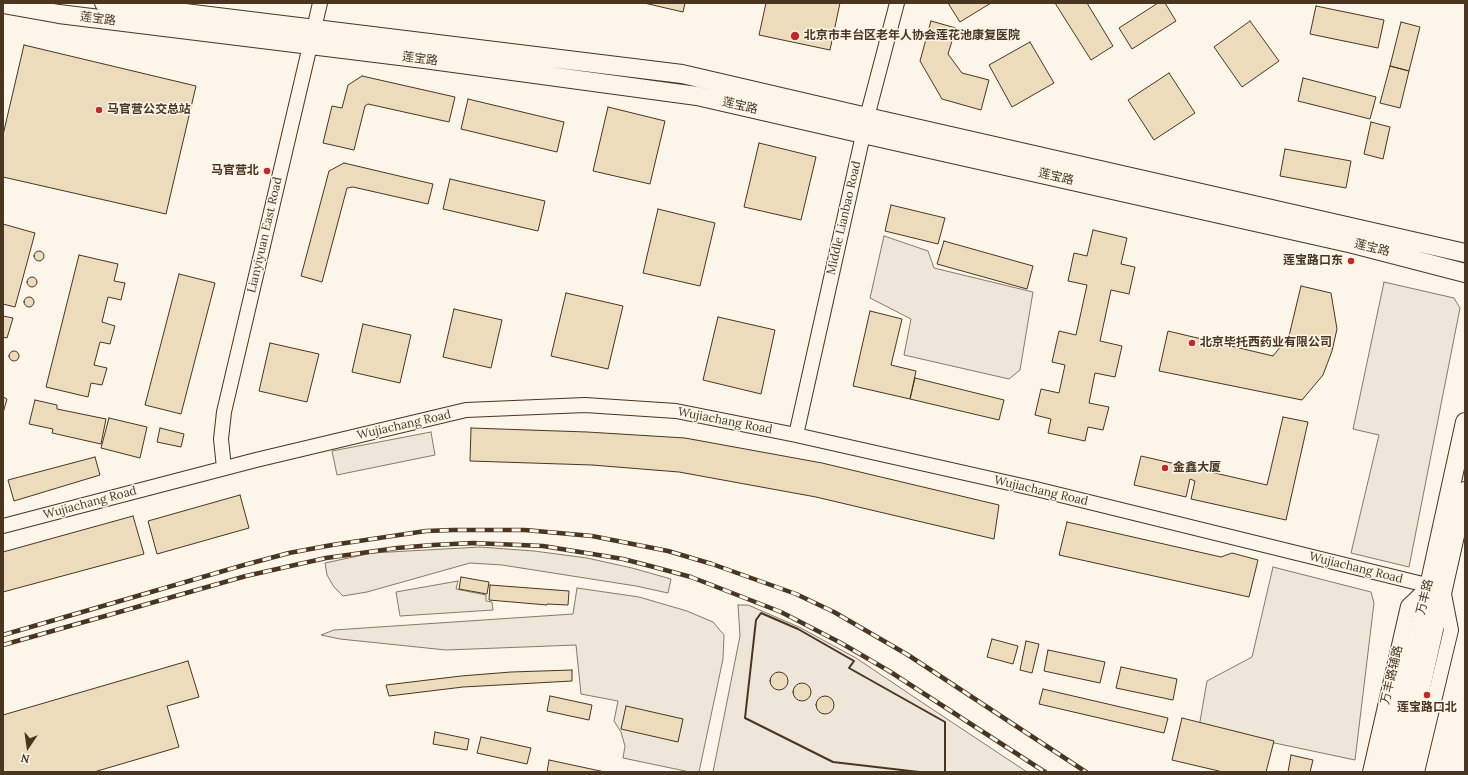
<!DOCTYPE html>
<meta charset="utf-8">
<style>
body{margin:0}
#map{position:relative;width:1468px;height:775px;overflow:hidden;background:#fbf6e9;font-family:Lora,serif}
canvas{display:block}
.frame{position:absolute;inset:0;border:4px solid #4a3520;pointer-events:none}
.north{position:absolute;left:8px;top:727px;width:40px;height:40px;-webkit-text-stroke:3px #fbf6e9;paint-order:stroke;rotate:193deg;font-size:11px;font-weight:700;line-height:16px;text-align:center;color:#4a3520}
.north::after{content:'';display:block;margin:auto;width:14px;height:18px;background:#4a3520;clip-path:polygon(50% 0,100% 100%,50% 72%,0 100%)}
</style>
<div id="map">
<canvas width="1468" height="775"></canvas>
<div class="frame"></div>
<div class="north">N</div>
</div>
<script>
const g = document.querySelector('canvas').getContext('2d');
g.lineJoin = 'round';
function fillPath(path, color) { g.fillStyle = color; g.fill(path, 'evenodd'); }
const toPath = rows => new Path2D(rows.map(r => 'M' + r).join(''));
function stroke(path, color, width, dash) { g.strokeStyle = color; g.lineWidth = width; g.lineCap = dash ? 'butt' : 'round'; g.setLineDash(dash || []); g.stroke(path); }
function write(font, color, halo, rows, align = 'center') {
  g.font = font + ' Lora,"Noto Sans SC",serif'; g.lineWidth = 3; g.setLineDash([]); g.textBaseline = 'middle'; g.strokeStyle = halo; g.fillStyle = color; for (const [text, x, y, turn = 0] of rows) {
    g.save(); g.translate(x, y); g.rotate((+turn || 0) * Math.PI / 180); g.textAlign = isNaN(turn) ? turn : align; if (halo) g.strokeText(text, 0, 0); g.fillText(text, 0, 0); g.restore();
  }
}
const green = toPath([
 [884,236,928,251,934,268,1033,292,1020,370,1009,379,904,355,911,319,870,298,884,236],
 [1384,282,1454,298,1460,308,1409,567,1351,553,1379,435,1353,429,1384,282],
 [480,547,534,551,587,558,632,568,671,579,668,593,636,586,502,565,470,563,367,592,343,596,334,587,327,575,325,563,372,553,480,547],
 [1273,567,1371,592,1374,603,1355,760,1199,727,1207,681,1252,657,1273,567],
 [577,588,639,597,687,611,713,622,724,635,723,659,699,772,690,772,623,758,625,746,621,732,614,721,618,701,581,694,576,645,446,650,340,639,321,635,334,630,573,614,577,588],
 [738,605,748,605,799,627,856,658,926,705,1027,772,713,772,740,636,738,605]
]);
fillPath(green, '#ede6d9');
stroke(green, '#887966', 1);
const parking = toPath([
 [431,432,435,455,337,475,332,451,431,432],
 [458,581,456,589,486,595,486,601,492,602,493,610,400,616,396,592,458,581]
]);
fillPath(parking, '#ede7d9');
stroke(parking, '#887966', 1);
const building = toPath([
 [644,3,685,3,683,12,644,3],
 [766,3,840,3,830,50,759,35,766,3],
 [948,3,991,3,960,22,948,3],
 [1055,3,1087,3,1113,46,1091,60,1055,3],
 [1158,3,1165,3,1176,21,1132,49,1119,28,1158,3],
 [1316,6,1384,20,1378,48,1310,34,1316,6],
 [931,21,956,28,948,54,962,73,989,80,981,110,942,99,920,61,931,21],
 [1250,21,1279,61,1242,87,1214,47,1250,21],
 [1401,22,1420,27,1409,71,1390,66,1401,22],
 [1030,42,1054,83,1012,107,989,65,1030,42],
 [24,45,196,86,166,214,3,177,3,135,24,45],
 [1390,66,1409,71,1400,108,1380,103,1390,66],
 [1169,73,1195,113,1154,140,1128,100,1169,73],
 [362,76,455,97,449,122,368,104,365,106,354,150,323,143,332,106,342,108,348,85,362,76],
 [1303,78,1376,97,1370,119,1298,101,1303,78],
 [468,99,564,122,557,152,461,129,468,99],
 [608,107,665,121,650,184,593,171,608,107],
 [1371,122,1390,127,1383,159,1364,154,1371,122],
 [759,143,816,157,801,220,744,207,759,143],
 [1285,149,1351,161,1346,188,1280,176,1285,149],
 [344,163,433,184,428,204,353,187,347,188,322,282,301,276,329,171,344,163],
 [450,179,545,201,538,231,443,209,450,179],
 [891,205,945,218,938,244,885,231,891,205],
 [658,209,715,223,700,286,643,273,658,209],
 [3,224,35,233,15,307,3,304,3,224],
 [1093,230,1127,238,1121,264,1135,267,1129,294,1111,290,1100,341,1122,346,1115,377,1095,373,1089,403,1109,407,1103,430,1088,427,1085,441,1048,433,1051,419,1035,415,1041,389,1059,393,1065,365,1052,362,1059,331,1076,335,1087,285,1068,281,1074,253,1087,256,1093,230],
 [944,241,1033,266,1027,289,937,264,944,241],
 '34 256a5 5 0 1 1 10 0a5 5 0 1 1-10 0Z',
 [79,255,118,264,114,281,125,283,121,300,108,297,102,322,115,326,110,344,100,342,94,365,107,368,102,385,91,383,88,397,46,387,79,255],
 [179,274,215,283,181,414,145,405,179,274],
 '27 282a5 5 0 1 1 10 0a5 5 0 1 1-10 0Z',
 [1301,286,1331,293,1337,329,1332,351,1323,375,1302,400,1159,371,1168,331,1273,356,1289,336,1301,286],
 [566,293,623,306,608,369,551,356,566,293],
 '24 302a5 5 0 1 1 10 0a5 5 0 1 1-10 0Z',
 [454,309,502,320,491,368,443,357,454,309],
 [870,311,902,319,891,365,916,371,910,399,853,386,870,311],
 [3,316,13,318,7,338,3,337,3,316],
 [718,317,775,330,761,394,703,380,718,317],
 [363,324,411,335,400,383,352,372,363,324],
 [270,343,319,354,307,402,259,391,270,343],
 '9 356a5 5 0 1 1 10 0a5 5 0 1 1-10 0Z',
 [915,378,1004,400,999,420,910,399,915,378],
 [3,397,7,399,3,413,3,397],
 [35,400,57,405,57,409,106,419,101,444,52,433,53,429,29,424,35,400],
 [1283,417,1308,422,1286,520,1191,499,1195,481,1190,479,1186,497,1134,485,1141,456,1267,485,1283,417],
 [109,418,147,427,140,458,101,448,109,418],
 [160,428,184,434,181,447,157,442,160,428],
 [471,428,587,432,685,438,822,463,999,505,994,539,816,497,679,472,592,465,470,461,471,428],
 [95,457,100,475,14,501,8,480,95,457],
 [240,495,249,528,157,554,148,521,240,495],
 [133,516,144,554,3,592,3,552,133,516],
 [1067,522,1221,557,1232,553,1258,560,1249,597,1059,555,1067,522],
 [461,577,489,582,487,594,459,589,461,577],
 [490,585,569,591,568,605,547,604,547,605,489,600,490,585],
 [992,639,1018,646,1013,664,987,657,992,639],
 [1026,641,1039,644,1032,673,1020,670,1026,641],
 [1048,650,1105,662,1100,683,1044,671,1048,650],
 [188,661,199,697,167,706,179,747,94,772,3,772,3,715,188,661],
 [1121,667,1177,679,1173,700,1116,688,1121,667],
 [572,670,572,681,463,687,389,696,386,685,461,676,511,672,572,670],
 '770 681a9 9 0 1 1 18 0a9 9 0 1 1-18 0Z',
 '793 692a9 9 0 1 1 18 0a9 9 0 1 1-18 0Z',
 [1043,689,1168,718,1164,733,1039,704,1043,689],
 [550,696,592,705,589,720,547,711,550,696],
 '816 705a9 9 0 1 1 18 0a9 9 0 1 1-18 0Z',
 [626,706,683,719,678,742,621,729,626,706],
 [1182,718,1274,741,1266,772,1223,772,1172,760,1182,718],
 [435,732,469,739,467,750,433,744,435,732],
 [481,737,531,748,527,764,477,753,481,737],
 [1291,755,1313,760,1310,772,1288,772,1291,755],
 [549,760,605,772,547,772,549,760]
]);
fillPath(building, '#ecdcbc');
stroke(building, '#4a3520', 1);
const minor = toPath([
 [796,435,867,117,897,3],
 [224,468,221,439,224,412,320,3],
 [3,526,256,460,466,410,585,405,676,411,796,435,1036,489,1443,589,1451,630,1417,772],
 [1370,772,1408,606,1429,586]
]);
const major = toPath([
 [104,3,682,74,867,117,1465,253],
 [3,4,59,14,424,59,697,96,863,134,1353,244,1465,273],
 [1384,772,1429,586,1465,422],
 [1402,772,1465,491]
]);
stroke(minor, '#4a3520', 16);
stroke(major, '#4a3520', 20);
stroke(minor, '#fbf6e9', 14);
stroke(major, '#fbf6e9', 18);
const rail = toPath([
 [3,635,244,565,289,553,332,545,426,531,453,530,525,530,592,536,668,551,712,564,796,594,834,612,908,655,1086,772],
 [3,645,246,576,326,558,397,548,433,545,473,543,543,546,623,559,654,567,691,577,781,612,841,643,889,671,1045,772]
]);
stroke(rail, '#4a3520', 4.5);
stroke(rail, '#fbf6e9', 3, [9]);
stroke(toPath([
 [919,772,833,762,745,718,756,620,761,613,798,629,854,661,849,668,945,722,945,772]
]), '#4a3520', 2);
for (const [x, y, r, color] of [
 [795,36,5,"#c62828"],
 [99,110,4,"#c62828"],
 [267,171,4,"#c62828"],
 [1351,261,4,"#c62828"],
 [1192,343,4,"#c62828"],
 [1165,468,4,"#c62828"],
 [1427,695,4,"#c62828"]
]) { const dot = new Path2D(); dot.arc(x, y, r, 0, 2 * Math.PI); g.fillStyle = color; g.fill(dot); stroke(dot, '#fbf6e9', 1.5); }
write('12px', '#4a3520', '#fbf6e9', [
 ["莲宝路",98,19,7],
 ["莲宝路",420,59,7],
 ["莲宝路",740,106,13],
 ["莲宝路",1056,177,13],
 ["Middle Lianbao Road",844,218,-77],
 ["Lianyiyuan East Road",265,235,-77],
 ["莲宝路",1372,248,14],
 ["Wujiachang Road",725,421,11],
 ["Wujiachang Road",404,425,-13],
 ["Wujiachang Road",1041,491,13],
 ["Wujiachang Road",90,503,-15],
 ["Wujiachang Road",1356,568,14],
 ["万丰路",1425,597,-76],
 ["万丰路辅路",1392,675,-77]
]);
write('bold 12px', '#4a3520', '#fbf6e9', [
 ["北京市丰台区老年人协会莲花池康复医院",804,36],
 ["马官营公交总站",107,110],
 ["马官营北",259,171,"right"],
 ["莲宝路口东",1343,261,"right"],
 ["北京毕托西药业有限公司",1200,343],
 ["金鑫大厦",1173,468],
 ["莲宝路口北",1427,708,"center"]
], 'left');
</script>
